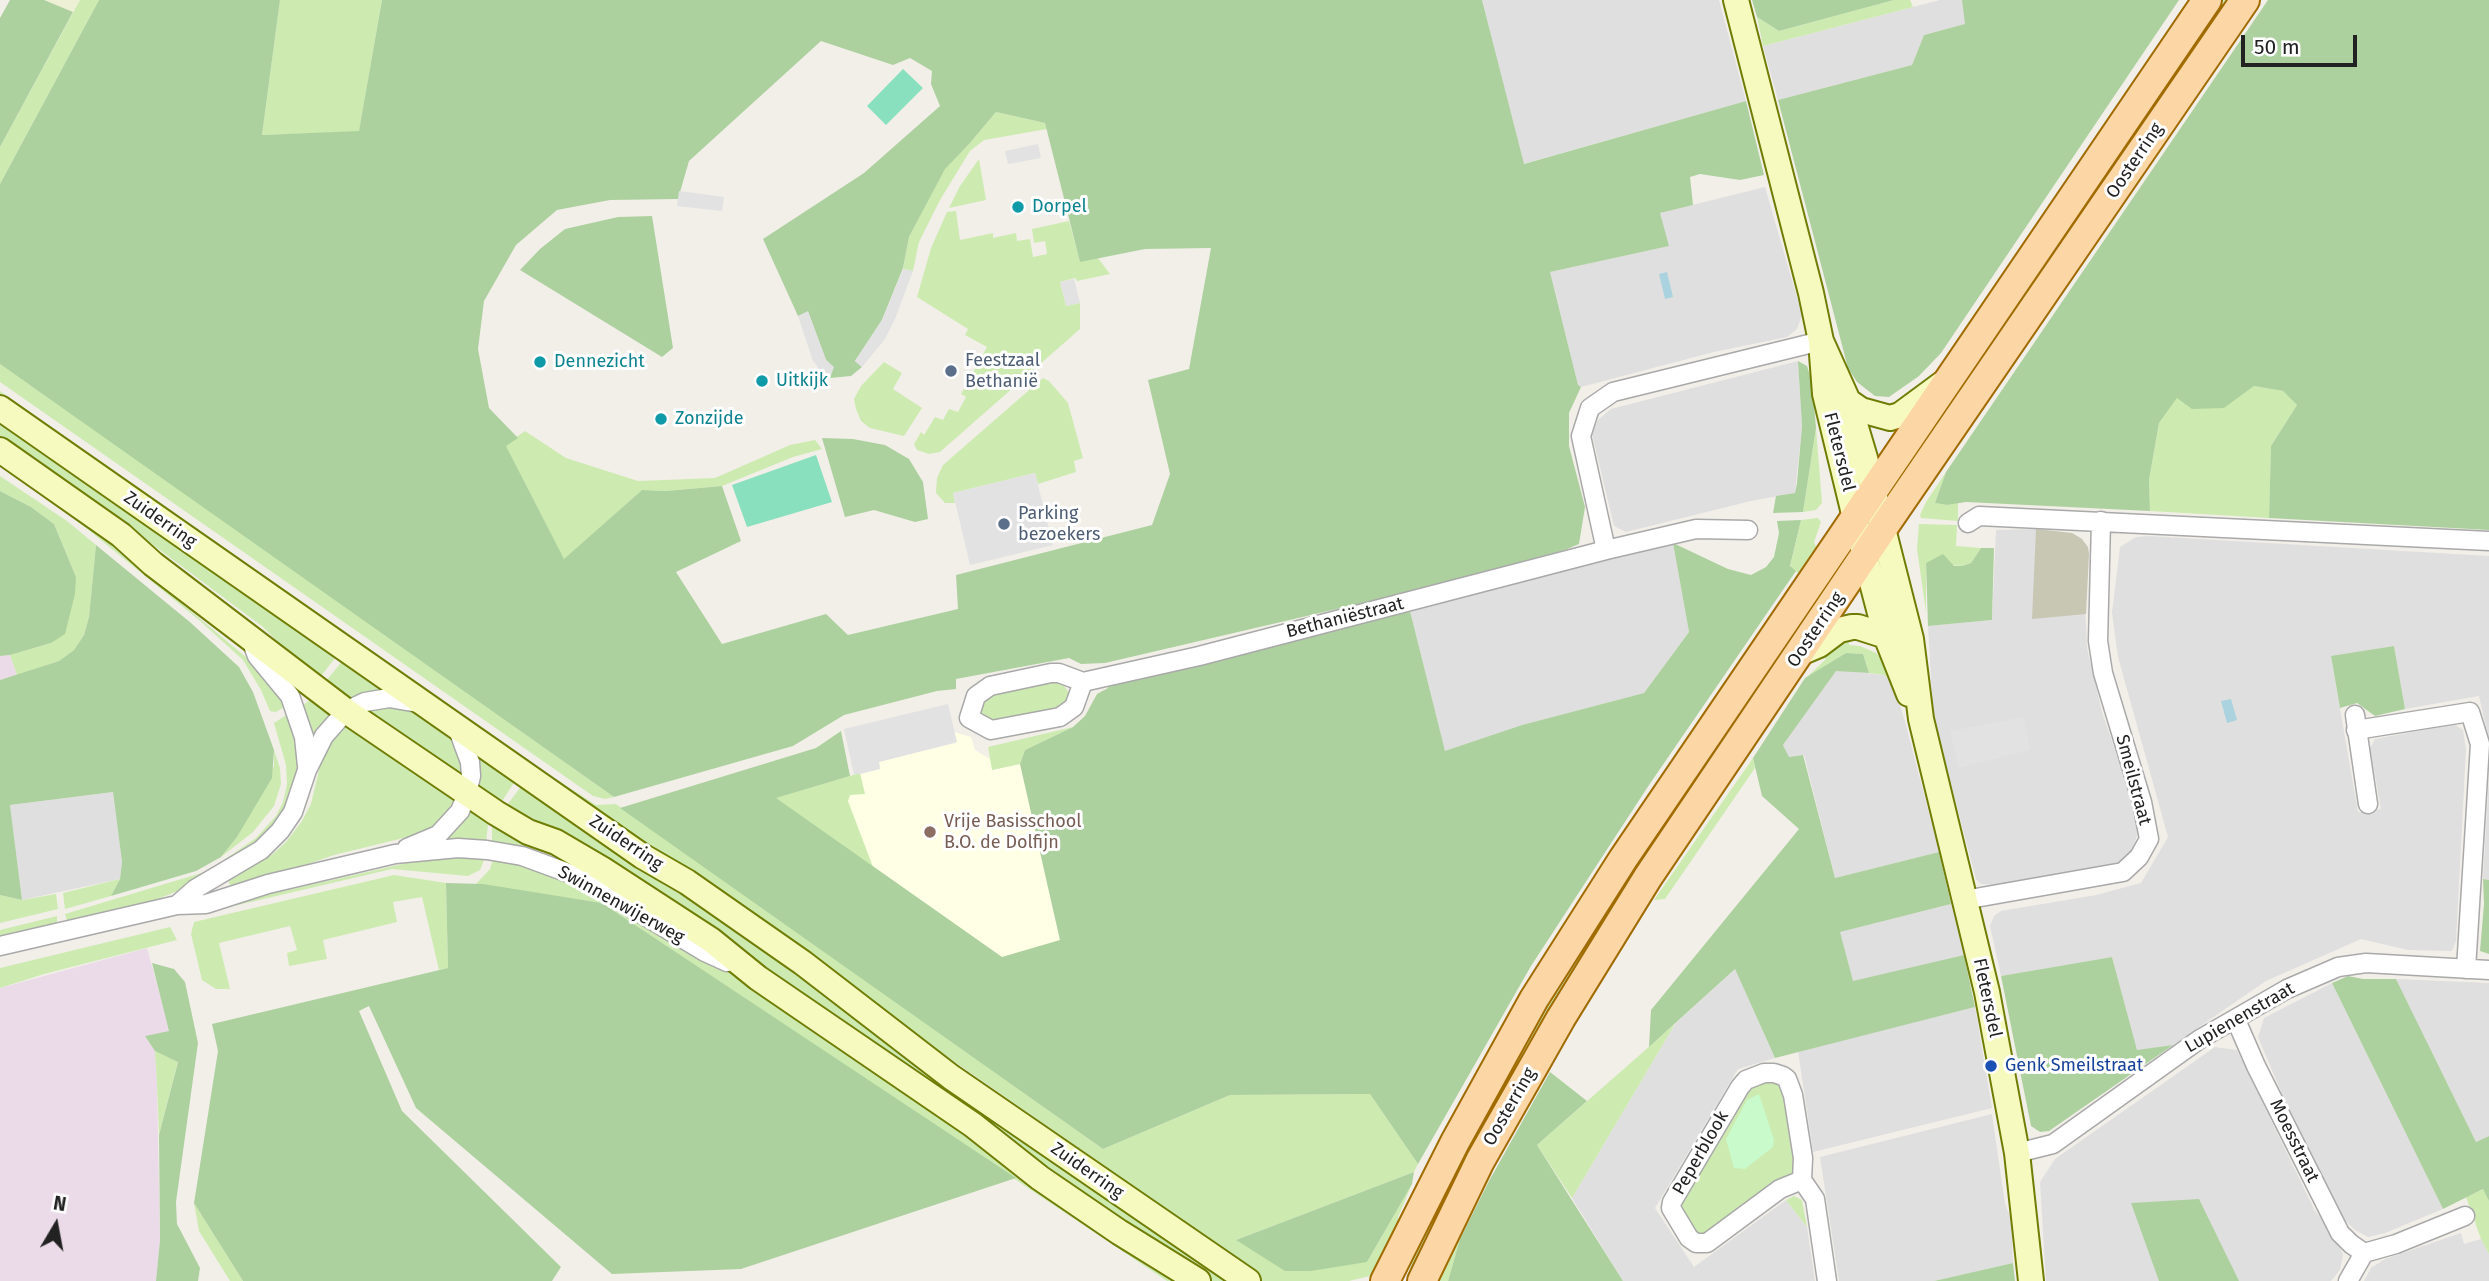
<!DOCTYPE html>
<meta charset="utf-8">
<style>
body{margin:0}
#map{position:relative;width:2489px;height:1281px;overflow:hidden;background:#f2efe9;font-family:"Fira Sans",sans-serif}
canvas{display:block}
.north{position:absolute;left:21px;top:1190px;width:70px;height:70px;-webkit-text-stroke:5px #fff;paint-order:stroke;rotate:10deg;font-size:19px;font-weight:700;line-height:28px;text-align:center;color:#222}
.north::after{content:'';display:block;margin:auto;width:24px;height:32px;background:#222;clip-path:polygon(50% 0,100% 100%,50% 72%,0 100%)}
.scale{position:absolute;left:2241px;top:35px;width:116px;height:32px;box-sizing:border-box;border:4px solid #222;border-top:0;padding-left:9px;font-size:21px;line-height:24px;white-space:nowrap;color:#222;-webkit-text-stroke:5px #fff;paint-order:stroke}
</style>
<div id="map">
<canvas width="2489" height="1281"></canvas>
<div class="north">N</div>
<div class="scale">50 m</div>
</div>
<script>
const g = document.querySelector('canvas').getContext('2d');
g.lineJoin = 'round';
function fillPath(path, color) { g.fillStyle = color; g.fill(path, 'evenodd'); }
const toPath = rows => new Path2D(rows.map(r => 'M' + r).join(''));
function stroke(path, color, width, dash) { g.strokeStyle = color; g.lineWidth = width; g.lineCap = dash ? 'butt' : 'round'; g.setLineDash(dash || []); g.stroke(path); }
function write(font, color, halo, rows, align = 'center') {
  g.font = font + ' "Fira Sans",sans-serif'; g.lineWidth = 6; g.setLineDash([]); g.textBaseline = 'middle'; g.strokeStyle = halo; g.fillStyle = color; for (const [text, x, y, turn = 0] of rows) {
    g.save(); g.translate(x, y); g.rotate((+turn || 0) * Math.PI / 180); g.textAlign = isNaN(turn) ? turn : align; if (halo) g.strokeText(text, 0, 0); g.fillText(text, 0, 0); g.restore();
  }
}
fillPath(toPath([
 [1482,0,1719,0,1746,101,1523,164],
 [1940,0,1962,0,1966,24,1924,35,1912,65,1778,100,1763,46],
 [1765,187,1802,315,1797,329,1787,337,1714,352,1581,387,1578,386,1550,272,1668,246,1660,213],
 [1798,361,1802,426,1795,493,1751,501,1626,532,1614,526,1592,434,1598,420,1611,409],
 [2036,529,2072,533,2082,539,2087,648,2102,712,2134,806,2139,829,2131,854,2119,863,2023,881,1994,885,1981,884,1976,879,1933,715,1928,626,1992,620,1996,530],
 [2148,536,2489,556,2489,740,2479,696,2405,709,2394,646,2331,657,2358,812,2381,809,2370,748,2375,739,2454,724,2463,730,2466,750,2456,941,2452,951,2408,950,2361,939,2266,981,2173,1045,2137,1051,2112,957,2001,976,1990,926,1994,916,2001,911,2096,895,2141,883,2168,837,2118,657,2112,613,2120,547,2136,537],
 [1673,543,1689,632,1644,693,1522,725,1445,752,1410,611],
 [1836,670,1884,675,1893,682,1906,725,1939,852,1835,878,1804,755,1789,757,1783,745],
 [2489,777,2489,880,2483,879],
 [113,792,122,862,120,879,22,900,10,805],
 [1951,904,1964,955,1853,982,1839,932],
 [1735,969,1775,1058,1738,1069,1655,1208,1694,1267,1786,1200,1807,1227,1815,1281,1623,1281,1572,1198,1675,1024],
 [2396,979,2489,983,2489,1136,2476,1142],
 [2332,983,2443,1209,2385,1233,2368,1237,2355,1230,2344,1219,2282,1094,2258,1037,2264,1018],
 [1975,1007,1992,1108,1813,1152,1798,1051],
 [2215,1047,2237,1050,2314,1209,2336,1239,2343,1255,2340,1270,2331,1281,2046,1281,2040,1182,2055,1159],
 [1992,1114,2005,1204,2011,1219,2013,1263,1934,1281,1839,1281,1820,1157],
 [2461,1233,2464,1244,2481,1239,2489,1254,2489,1281,2364,1281,2371,1268,2385,1259]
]), '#e0dfdf');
fillPath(toPath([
 [10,655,17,675,0,680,0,656],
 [147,948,170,1031,145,1036,155,1051,157,1084,160,1240,156,1281,0,1281,0,988]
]), '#ebdbe8');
fillPath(toPath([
 [954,732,971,737,975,750,990,759,993,770,1020,764,1060,941,1002,957,775,798,880,769,879,762,956,743]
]), '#ffffe5');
fillPath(toPath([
 [2036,529,2072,533,2082,539,2088,547,2089,554,2086,614,2032,619]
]), '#c7c7b4');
fillPath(toPath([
 [44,0,80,0,73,12]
]), '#eef0d5');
fillPath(toPath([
 [80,0,99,0,0,184,0,147],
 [280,0,382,0,359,132,262,135],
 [1894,0,1910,0,1913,7,1763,46,1757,17,1779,31],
 [2218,0,2233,0,2054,265,2043,258],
 [996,112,1045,123,1047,129,984,140,970,151,940,200,919,242,913,271,903,269,909,237,945,168,970,143],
 [979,159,986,200,949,208,960,186],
 [956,211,960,240,993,233,993,238,1016,233,1017,241,1030,239,1033,257,1047,254,1045,241,1034,243,1032,229,1069,221,1080,261,1098,258,1110,274,1077,281,1075,278,1060,282,1066,306,1080,303,1080,329,940,452,929,454,917,450,914,444,921,432,924,435,935,417,943,420,949,409,958,412,966,397,961,394,987,347,965,335,968,329,917,297,931,248,947,212],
 [884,362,902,373,893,389,922,408,904,436,870,428,861,421,856,409,854,399,861,386],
 [0,364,122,449,614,797,605,799,593,796,0,382],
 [1043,378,1049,381,1068,403,1083,458,1074,461,1076,472,1038,484,1035,473,953,493,955,503,945,503,936,493,937,478,943,465],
 [2254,386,2283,391,2297,405,2271,446,2269,518,2150,511,2149,480,2159,423,2177,397,2223,408],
 [0,391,351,636,348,640,0,398],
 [0,418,339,653,317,681,263,627,113,515,0,437],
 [1816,428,1822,503,1816,510,1803,512],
 [525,431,566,458,638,481,715,478,790,445,815,440,822,449,793,457,722,486,666,491,642,490,564,560,505,445],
 [0,463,70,510,265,673,289,704,276,712,270,711,261,690,243,660,199,620,91,532],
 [1946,472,1935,503,1947,505,1958,503,1958,521,1921,518,1920,515,1926,502],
 [0,476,67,521,96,545,89,617,84,635,74,650,59,661,17,675,10,655,51,643,76,577,54,524,31,507,0,491],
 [1818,518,1821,522,1814,542,1819,554,1807,571,1798,573,1790,567,1801,520],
 [1919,524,1957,525,1956,546,1981,548,1971,563,1962,566,1926,563,1926,612,1917,549],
 [1849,633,1849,645,1860,646,1876,653,1886,663,1893,682,1884,675,1869,673,1863,654,1846,653,1806,678,1826,659,1819,651],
 [358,641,529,760,527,765,355,645],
 [343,660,391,690,348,704,322,686],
 [1057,681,1062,683,1069,693,1069,699,1063,709,998,724,982,718,979,713,982,702,992,695],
 [316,695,338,712,314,739,311,739,302,706],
 [386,706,416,712,445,729,459,745,465,786,358,712],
 [291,712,299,759,296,784,280,819,245,854,186,888,152,901,67,921,65,914,208,871,256,838,276,816,283,802,287,784,286,765,274,723],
 [348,718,460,794,450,813,438,825,420,834,334,855,251,884,235,887,229,884,229,880,233,876,273,854,286,842,302,821,311,804,324,749],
 [1073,727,1025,750,1020,764,992,770,988,747],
 [473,747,517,778,499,806,472,791],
 [274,750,280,768,281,784,274,806,253,832,221,857,237,837,274,766],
 [1753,758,1755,768,1665,899,1654,900],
 [536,766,596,805,616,804,1103,1149,1230,1095,1370,1094,1418,1164,1414,1172,1236,1240,1367,1262,1412,1184,1398,1217,1397,1231,1374,1275,1349,1281,1260,1281,1225,1257,1181,1219,533,769],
 [860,773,865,794,850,795,848,801,873,867,775,798],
 [1687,780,1699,787,1416,1271,1404,1266,1505,1068],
 [523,784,931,1069,1236,1281,1206,1281,1126,1230,1080,1189,867,1041,504,809],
 [472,803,492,816,488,824,486,843,449,843,443,840],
 [492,825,540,847,540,850,537,852,492,843],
 [442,855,486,855,480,870,468,876,392,869,195,915,200,910],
 [494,856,580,883,710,959,762,992,1186,1281,1167,1281,602,903,476,884,490,869],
 [394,875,446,883,448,968,439,970,422,897,393,902,397,922,323,940,327,959,289,966,287,953,297,950,290,926,219,943,230,989,216,989,202,980,191,934,194,922],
 [120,879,111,896,65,909,63,893],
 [56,894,58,909,0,923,0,895,22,900],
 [57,916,57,925,0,937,0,930],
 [170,927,177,940,44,974,0,988,0,968],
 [1675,1024,1572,1198,1537,1145],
 [155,1051,178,1061,159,1135,157,1084],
 [1768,1077,1786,1088,1797,1169,1740,1213,1705,1236,1697,1234,1678,1210,1680,1197,1747,1086],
 [2484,1189,2489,1201,2489,1254,2481,1239,2466,1197],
 [1794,1196,1802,1200,1807,1227,1786,1200],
 [194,1203,243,1281,230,1281,199,1231],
 [1460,1239,1448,1281,1435,1281,1442,1264]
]), '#cdebb0');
fillPath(toPath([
 [10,0,44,0,73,12,0,147,0,18],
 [99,0,280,0,262,135,359,131,382,0,1482,0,1524,164,1746,101,1764,175,1740,180,1700,174,1690,177,1693,205,1660,213,1669,246,1550,272,1578,385,1581,387,1569,413,1569,446,1585,507,1579,544,1565,550,1384,598,1105,663,1081,664,1069,658,956,679,956,689,937,691,844,715,793,746,614,797,0,364,0,184],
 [821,41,893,65,910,58,932,71,931,84,940,106,864,173,763,239,798,316,808,312,826,360,833,367,830,378,851,376,862,367,855,361,882,320,903,268,909,237,945,169,970,143,996,112,1045,123,1080,262,1145,249,1211,248,1189,369,1148,380,1170,474,1152,525,956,575,958,609,848,635,826,614,722,644,676,572,741,541,722,486,666,491,642,490,564,559,506,446,518,438,489,408,478,349,484,301,516,245,557,210,610,200,678,199,689,161],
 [1752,0,1894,0,1779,31,1757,17],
 [1962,0,2179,0,1941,353,1919,376,1889,397,1875,396,1857,382,1848,368,1778,100,1912,65,1924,35,1965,24],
 [2268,0,2489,0,2489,530,2269,518,2271,446,2297,405,2283,391,2254,386,2224,408,2192,409,2177,398,2159,423,2149,480,2150,511,1966,502,1947,505,1935,503,1946,472],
 [652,216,673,348,662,357,520,270,540,249,565,229,618,217],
 [1798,361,1807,366,1812,382,1816,428,1803,512,1773,513,1776,496,1795,493,1797,483,1802,426],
 [822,438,853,439,885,445,909,459,923,482,928,519,915,522,874,510,845,517],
 [0,491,31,507,54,524,76,577,75,594,65,634,51,643,10,655,0,656],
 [1801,520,1790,566,1796,571,1649,785,1531,966,1418,1164,1370,1094,1230,1095,1103,1149,620,808,816,748,841,731,850,776,776,798,1002,957,1060,940,1020,764,1025,750,1073,727,1085,716,1097,694,1108,688,1109,685,1410,611,1445,751,1522,725,1644,693,1689,632,1673,543,1728,569,1751,575,1766,567,1774,557,1779,533,1777,521],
 [96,545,191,623,239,667,253,692,274,750,272,778,237,837,221,857,196,871,111,896,120,879,122,862,113,792,10,805,22,900,0,895,0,680,59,661,74,650,84,635,89,617],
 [1981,548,1994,548,1992,620,1928,626,1926,563,1943,554,1954,566,1962,566,1971,563],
 [2394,646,2405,709,2375,716,2357,703,2340,708,2331,656],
 [1846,653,1863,654,1869,673,1836,671,1783,745,1789,757,1803,755,1835,878,1939,852,1951,904,1840,932,1853,981,1964,955,1975,1007,1775,1058,1735,969,1649,1047,1651,1010,1799,829,1762,796,1753,758,1805,678],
 [2483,879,2489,880,2489,954,2480,951,2484,904],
 [446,883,483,884,602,903,1016,1178,741,1269,612,1274,416,1108,369,1006,359,1011,402,1111,561,1267,552,1281,243,1281,194,1203,218,1051,212,1024,448,968],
 [2112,957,2137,1050,2173,1045,2049,1131,2040,1132,2031,1126,2001,976],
 [152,963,174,969,185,982,198,1043,176,1202,177,1224,200,1268,198,1281,156,1281,160,1240,159,1135,178,1062,155,1051,145,1036,169,1031],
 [2348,976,2363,979,2396,979,2476,1142,2489,1136,2489,1201,2483,1189,2443,1209,2332,983],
 [1550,1072,1587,1101,1537,1145,1623,1281,1448,1281,1460,1239,1489,1181],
 [1414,1172,1412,1184,1367,1262,1311,1271,1285,1271,1236,1240],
 [2199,1199,2239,1281,2159,1281,2131,1203],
 [2013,1263,2015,1281,1934,1281]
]), '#add19e');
fillPath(toPath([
 [1759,1094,1774,1140,1773,1147,1745,1169,1734,1168,1726,1139,1747,1100]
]), '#c8facc');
fillPath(toPath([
 [903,69,923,88,886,125,867,106],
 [816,455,832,502,747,527,732,485]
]), '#88e0be');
fillPath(toPath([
 [1038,144,1041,158,1008,164,1005,151],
 [679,191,724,197,722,211,677,206],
 [903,269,913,271,895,319,885,339,862,367,855,361,882,320],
 [1074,279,1080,303,1066,306,1060,282],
 [808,311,826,360,834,367,830,378,823,374,813,361,798,316],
 [1035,473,1053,545,970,565,953,493],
 [948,704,957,742,879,762,880,769,854,775,844,729],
 [2024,717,2030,750,1958,768,1950,731]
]), '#e2e2e2');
fillPath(toPath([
 [1667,272,1673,297,1665,299,1659,274],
 [2231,699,2237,720,2227,723,2221,701]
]), '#aad3df');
const street = toPath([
 [1968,523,1979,516,2489,541],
 [1606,550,1581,436,1590,408,1613,392,1821,341],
 [254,648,257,656,290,696,304,737,307,766],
 [1083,682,1074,707,1060,717,991,730,969,718,976,696,990,686,1051,673,1059,673,1083,682,1199,656,1606,550,1696,529,1748,530],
 [2355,715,2368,804],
 [2356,730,2470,712,2480,744,2466,969],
 [407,848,438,835,460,811,467,794,471,776,470,762,457,727],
 [1964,900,2123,872,2139,857,2149,839,2142,802,2103,673,2098,641,2101,521],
 [177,905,195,889,261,850,280,831,293,812,307,770,324,736,346,711,365,702,389,698,418,703],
 [0,946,177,905,206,904,268,884,395,854,458,848,487,850,522,856,582,878,705,952,727,962],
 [2236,1020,2256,1066,2340,1233,2351,1244,2364,1253],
 [2017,1153,2053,1144,2200,1039,2287,989,2338,967,2366,963,2489,970],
 [1802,1180,1780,1189,1707,1243,1696,1243,1689,1238,1671,1208,1672,1202,1740,1087,1746,1080,1764,1073,1774,1073,1783,1076,1787,1079,1793,1095,1803,1158,1802,1180,1815,1199,1827,1281],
 [2348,1281,2364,1253,2396,1244,2465,1216]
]);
const secondary = toPath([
 [1736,0,1811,293,1821,341,1825,394,1855,518,1886,636,1909,694],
 [1821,341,1848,401,1865,458,1911,639,1921,719,1987,992,2017,1153,2031,1281],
 [1848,401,1861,410,1890,418,1900,415,1942,384],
 [0,408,642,856,687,882,803,963,951,1077,1248,1281],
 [0,450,121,535,153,564,346,711,496,813,528,832,556,842,602,869,711,940,758,978,973,1125,1040,1178,1119,1232,1198,1281],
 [1800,653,1819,645,1839,630,1852,627,1858,627,1886,636]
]);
const primary = toPath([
 [1385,1281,1455,1142,1534,999,1623,859,2207,0],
 [1422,1281,1480,1161,1561,1018,1648,877,1883,528,2245,0]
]);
stroke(street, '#a9a9a9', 21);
stroke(secondary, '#707d05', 28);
stroke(primary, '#a06b00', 32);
stroke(street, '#fff', 18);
stroke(secondary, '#f7fabf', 24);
stroke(primary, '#fcd6a4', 28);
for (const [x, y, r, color] of [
 [1018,207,7,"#0f9aa8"],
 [540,362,7,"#0f9aa8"],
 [951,371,7,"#5c6f8a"],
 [762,381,7,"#0f9aa8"],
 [661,419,7,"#0f9aa8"],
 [1004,524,7,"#5c6f8a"],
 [930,832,7,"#8d6e63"],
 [1991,1066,7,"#1a4fb4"]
]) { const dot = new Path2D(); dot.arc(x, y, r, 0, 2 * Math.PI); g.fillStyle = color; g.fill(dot); stroke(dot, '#fff', 2.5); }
write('18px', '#222', '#fff', [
 ["Oosterring",2135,161,-56],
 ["Fletersdel",1839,452,76],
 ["Zuiderring",160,520,35],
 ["Bethaniëstraat",1345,618,-14],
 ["Oosterring",1816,630,-56],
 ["Smeilstraat",2133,780,75],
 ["Zuiderring",626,843,34],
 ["Swinnenwijerweg",621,905,29],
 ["Fletersdel",1987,998,78],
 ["Lupienenstraat",2240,1018,-30],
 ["Oosterring",1510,1107,-60],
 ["Moesstraat",2294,1141,64],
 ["Peperblook",1701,1153,-60],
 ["Zuiderring",1087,1171,35]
]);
write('18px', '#0d838f', '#fff', [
 ["Dorpel",1032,207],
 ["Dennezicht",554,362],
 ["Uitkijk",776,381],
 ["Zonzijde",675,419]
], 'left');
write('18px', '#4e5e75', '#fff', [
 ["Feestzaal",965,361],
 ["Bethanië",965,382],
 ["Parking",1018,514],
 ["bezoekers",1018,535]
], 'left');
write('18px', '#785e54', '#fff', [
 ["Vrije Basisschool",944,822],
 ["B.O. de Dolfijn",944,843]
], 'left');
write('18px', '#164399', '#fff', [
 ["Genk Smeilstraat",2005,1066]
], 'left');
</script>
